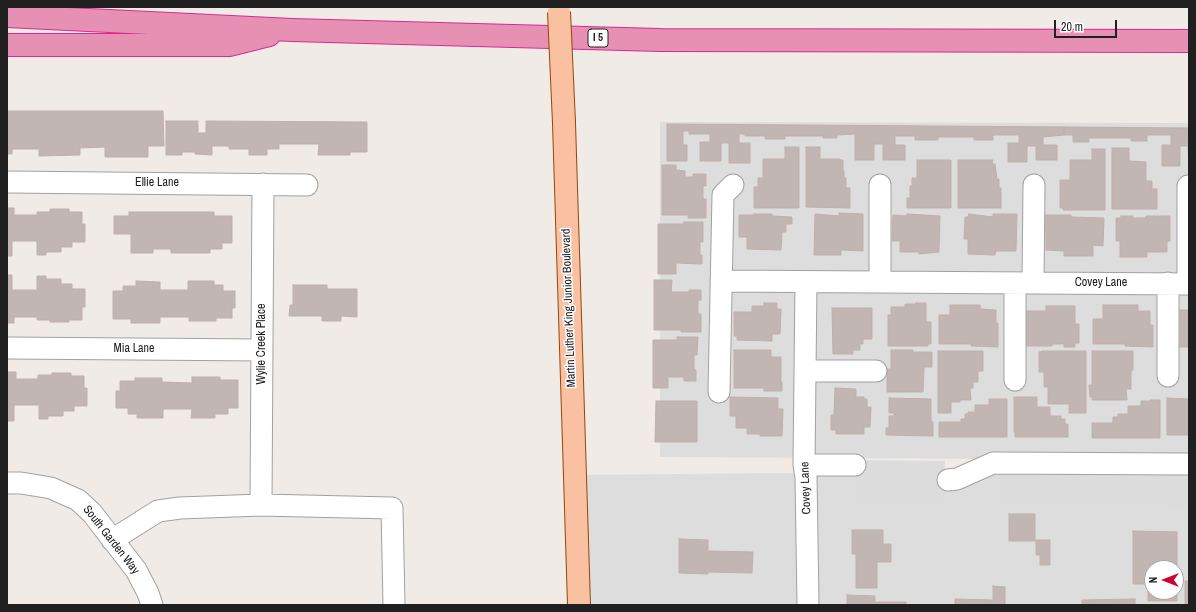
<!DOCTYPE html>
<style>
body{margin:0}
#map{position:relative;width:1196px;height:612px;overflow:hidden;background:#f0ebe7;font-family:"Archivo Narrow",sans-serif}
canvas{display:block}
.frame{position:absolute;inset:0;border:8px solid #202020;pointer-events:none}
.north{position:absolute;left:1144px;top:560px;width:40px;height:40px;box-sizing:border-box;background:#fff;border:1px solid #a6a6a6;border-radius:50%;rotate:270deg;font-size:11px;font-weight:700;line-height:16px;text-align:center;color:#202020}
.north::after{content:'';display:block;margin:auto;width:14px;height:18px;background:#cc0433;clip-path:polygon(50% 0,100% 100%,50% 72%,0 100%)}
.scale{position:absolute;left:1054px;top:20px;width:63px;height:18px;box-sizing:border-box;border:2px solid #202020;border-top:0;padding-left:5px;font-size:12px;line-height:14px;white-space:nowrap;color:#202020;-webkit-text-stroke:3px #fff;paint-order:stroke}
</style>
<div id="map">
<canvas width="1196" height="612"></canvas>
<div class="frame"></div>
<div class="north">N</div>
<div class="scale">20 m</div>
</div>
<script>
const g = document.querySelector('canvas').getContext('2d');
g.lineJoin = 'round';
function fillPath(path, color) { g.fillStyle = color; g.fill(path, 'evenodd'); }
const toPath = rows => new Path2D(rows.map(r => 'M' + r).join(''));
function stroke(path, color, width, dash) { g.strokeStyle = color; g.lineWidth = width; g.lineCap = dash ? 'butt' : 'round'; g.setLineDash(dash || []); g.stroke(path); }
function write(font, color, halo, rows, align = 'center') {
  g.font = font + ' "Archivo Narrow",sans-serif'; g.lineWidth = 3; g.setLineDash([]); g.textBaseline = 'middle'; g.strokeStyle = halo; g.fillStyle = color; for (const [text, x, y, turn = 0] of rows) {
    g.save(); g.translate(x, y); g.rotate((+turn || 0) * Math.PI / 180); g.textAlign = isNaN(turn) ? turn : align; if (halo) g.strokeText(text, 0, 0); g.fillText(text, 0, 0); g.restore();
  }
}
fillPath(toPath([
 [660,122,1189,123,1189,460,660,457],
 [1189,469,1189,605,580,605,574,475],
 [1152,568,1176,568,1176,592,1152,592]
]), '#dedddd');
fillPath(toPath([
 [857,460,945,461,944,504,856,503],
 [1000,461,1189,462,1189,506,999,504]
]), '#dcdcdc');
const building = toPath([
 [7,111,163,111,164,146,148,146,148,157,105,157,105,147,80,148,80,155,39,156,39,149,12,149,12,154,7,154,7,111],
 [166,121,198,121,198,133,206,133,206,121,367,122,367,152,350,152,350,155,318,155,319,144,279,144,279,149,267,149,267,155,249,155,249,149,229,149,229,146,212,146,212,155,195,154,195,152,182,152,182,155,166,155,166,121],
 [667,124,1064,127,1064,135,1043,137,1043,145,1057,145,1057,160,1036,160,1036,146,1027,146,1027,162,1008,162,1008,143,1019,143,1019,135,993,135,993,140,974,140,974,137,938,137,938,140,915,140,915,136,895,136,895,145,905,145,905,160,883,160,883,144,874,144,874,160,855,160,855,134,837,135,837,138,823,138,823,136,785,136,785,139,765,139,765,136,745,136,745,134,739,134,739,143,750,143,750,163,729,163,729,143,721,143,721,161,700,161,700,142,710,142,710,134,689,134,689,131,683,131,683,145,687,145,687,161,667,161,667,124],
 [1064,127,1189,128,1189,166,1188,146,1180,146,1180,166,1162,166,1162,145,1171,145,1171,135,1147,135,1147,141,1131,141,1131,138,1089,138,1089,142,1073,142,1073,135,1064,135,1064,127],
 [785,147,799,147,799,208,754,208,754,187,758,187,758,178,763,178,763,159,785,159,785,147],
 [806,147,820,147,820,159,840,159,840,160,843,160,843,171,844,171,844,178,846,178,846,188,850,188,850,208,806,207,806,147],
 [1112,148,1129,148,1129,161,1146,162,1146,181,1152,181,1152,189,1157,189,1157,209,1112,209,1112,148],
 [1092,149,1105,149,1105,210,1063,210,1063,208,1060,208,1060,180,1070,180,1070,160,1092,160,1092,149],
 [917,160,951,160,951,208,907,208,907,198,910,198,910,186,912,186,912,178,917,178,917,160],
 [958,160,993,160,992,164,995,164,997,179,999,179,999,188,1001,188,1001,208,958,208,958,160],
 [662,165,676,165,676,170,685,171,685,177,693,177,693,174,706,174,706,186,703,186,703,199,706,199,706,218,688,218,688,215,662,215,662,165],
 [7,208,14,208,14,215,37,215,37,212,50,212,50,209,69,209,69,212,82,212,82,224,85,224,85,242,72,242,72,247,61,247,61,252,46,252,46,255,37,255,37,241,12,241,12,256,7,256,7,208],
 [129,212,214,212,214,216,232,216,232,243,222,243,222,249,210,249,210,253,171,253,171,249,153,249,153,253,131,253,131,234,114,234,114,216,129,216,129,212],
 [839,213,863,214,863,251,841,250,841,255,814,255,815,214,839,216,839,213],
 [754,214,772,214,772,216,792,217,792,224,786,224,786,232,782,232,781,250,747,249,747,237,739,237,739,215,754,215,754,214],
 [907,214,940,216,939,252,919,254,919,252,900,252,900,241,892,241,893,215,907,216,907,214],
 [969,214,993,217,993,214,1017,214,1016,251,996,251,995,255,968,254,968,239,964,239,965,217,968,217,969,214],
 [1044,215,1071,215,1071,217,1104,218,1103,246,1093,245,1093,256,1064,256,1064,251,1046,250,1046,232,1044,232,1044,215],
 [1121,216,1133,216,1133,218,1146,218,1146,216,1170,216,1170,241,1167,241,1167,252,1147,252,1147,257,1120,257,1120,241,1116,241,1116,218,1121,218,1121,216],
 [684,222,703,222,703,242,700,242,700,255,702,255,702,264,676,263,676,274,658,274,658,224,684,224,684,222],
 [7,275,12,275,12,290,37,290,37,276,46,276,46,279,61,279,61,284,72,284,72,289,85,289,85,307,82,307,82,320,69,320,69,322,50,322,50,320,37,320,37,317,14,317,14,323,7,323,7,275],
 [654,280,672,280,671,292,689,292,689,290,701,290,701,300,698,300,698,314,701,314,701,332,681,332,681,330,654,330,654,280],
 [136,281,160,282,160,290,188,290,188,281,214,281,214,285,223,285,223,291,235,291,235,308,232,308,232,318,216,318,216,321,189,321,189,317,160,317,160,323,131,323,131,319,113,319,113,291,123,291,123,286,136,286,136,281],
 [293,285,327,285,327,289,357,289,357,317,341,316,341,321,322,321,322,316,289,316,290,305,293,305,293,285],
 [764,303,777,303,777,309,781,309,780,334,772,334,772,341,737,340,737,336,734,336,734,312,752,312,752,306,764,306,764,303],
 [916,303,926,303,926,322,931,322,931,344,928,344,928,346,888,346,888,315,891,315,891,307,905,307,905,304,916,304,916,303],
 [950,305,980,305,980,309,996,310,996,323,998,323,998,347,971,346,971,344,939,344,939,315,950,315,950,305],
 [1103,305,1138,305,1138,311,1150,311,1150,325,1153,325,1153,347,1125,346,1125,344,1093,344,1093,319,1103,319,1103,305],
 [1046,306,1075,306,1075,324,1079,324,1079,343,1075,343,1075,347,1064,347,1064,344,1052,344,1052,346,1026,346,1026,311,1046,311,1046,306],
 [832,308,872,308,872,339,863,339,863,344,860,344,860,350,853,350,853,354,833,354,832,308],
 [1180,310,1189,310,1189,347,1180,347,1180,310],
 [677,337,698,337,697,355,694,355,694,370,696,370,696,381,684,381,684,377,668,377,668,388,653,388,653,340,677,340,677,337],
 [734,350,771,350,771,357,781,357,781,382,782,382,782,391,764,391,764,388,734,388,734,350],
 [891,350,913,350,913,352,932,352,932,367,924,367,923,392,887,392,887,369,891,369,891,350],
 [938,351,983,351,983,371,978,371,978,382,973,382,973,388,970,388,971,400,960,400,960,402,951,402,951,413,938,413,938,351],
 [1043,351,1086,351,1086,413,1069,413,1069,404,1048,404,1048,387,1044,387,1044,372,1039,372,1039,352,1043,351],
 [1092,351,1133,351,1133,370,1131,370,1131,389,1126,389,1127,400,1092,400,1092,397,1090,397,1089,385,1092,385,1092,351],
 [7,372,16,372,16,379,38,379,38,375,52,375,52,373,71,373,71,376,84,376,84,388,87,388,87,406,74,406,74,411,63,411,63,416,48,416,48,419,39,419,39,405,14,405,14,421,7,421,7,372],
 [192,377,220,377,220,380,238,380,238,408,228,408,228,414,215,414,215,418,191,418,192,409,163,409,163,418,137,418,137,414,128,414,128,408,116,408,116,391,120,391,120,381,135,381,135,378,162,378,162,382,192,383,192,377],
 [835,388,856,389,856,397,864,397,864,399,867,399,867,407,871,407,870,427,864,427,864,434,836,434,836,430,831,430,831,415,834,415,835,388],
 [730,397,778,398,778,409,783,409,782,436,760,436,760,434,747,434,747,428,736,428,736,416,730,416,730,397],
 [1014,397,1037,397,1037,407,1050,407,1050,416,1061,416,1061,419,1065,419,1065,424,1068,424,1068,437,1015,437,1015,432,1014,432,1014,397],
 [889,398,931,399,931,422,933,422,933,436,886,435,886,428,889,428,889,416,894,416,894,413,889,413,889,398],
 [1167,398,1189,399,1189,435,1167,435,1167,398],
 [989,399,1007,399,1007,437,939,437,939,422,961,422,961,419,965,419,965,414,968,414,968,412,975,412,975,405,989,405,989,399],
 [1151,400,1160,400,1160,438,1092,438,1092,423,1113,423,1113,417,1118,417,1118,414,1128,414,1128,406,1141,406,1141,401,1151,401,1151,400],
 [656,401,697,401,697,442,655,442,656,401],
 [1009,514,1035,514,1035,541,1009,541,1009,514],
 [852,530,883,530,883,544,891,544,891,562,877,562,877,588,856,588,856,554,852,554,852,530],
 [1133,531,1177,532,1177,601,1148,601,1148,584,1133,584,1133,531],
 [1152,568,1176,568,1176,592,1152,592,1152,568],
 [679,539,708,540,708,551,753,552,752,573,708,572,708,574,679,573,679,539],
 [1036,540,1050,540,1050,565,1040,565,1040,555,1036,555,1036,540],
 [1185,581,1189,581,1189,605,1185,605,1185,581],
 [993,586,1005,587,1005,605,955,605,955,599,993,600,993,586],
 [847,595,875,596,875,602,906,602,906,605,847,605,847,595],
 [1135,599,1135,605,1082,605,1082,600,1135,599]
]);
fillPath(building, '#c1b6b3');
stroke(building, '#c2afa9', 1);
const minor = toPath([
 [7,182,307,185],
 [880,185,880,282],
 [721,281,1189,284],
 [806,282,804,465,806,477,808,605],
 [1033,283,1034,185],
 [1188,284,1188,186],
 [7,348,262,350],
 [805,371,876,371],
 [1168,376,1168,283],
 [1015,380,1015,283],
 [719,392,723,195,733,185],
 [804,465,855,465],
 [948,480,957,479,993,463,1189,464],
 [7,483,21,483,51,488,78,500,92,513,136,570,148,593,152,605],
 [261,505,263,184],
 [112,540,158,511,180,508,261,505,392,508,394,605]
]);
const major = toPath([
 [564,123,579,605]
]);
const highway = toPath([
 [7,16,292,30,660,40,1189,41],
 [7,45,229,45,269,35]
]);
stroke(minor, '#a1a1a1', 23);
stroke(major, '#994503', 24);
stroke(highway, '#d82b8e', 24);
stroke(minor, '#fff', 21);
stroke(major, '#fac0a2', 22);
stroke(highway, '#e691b4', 22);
const majorBridge = toPath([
 [559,12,564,123]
]);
stroke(majorBridge, '#994503', 24, []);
stroke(majorBridge, '#fac0a2', 22);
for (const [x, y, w] of [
 [598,38,20]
]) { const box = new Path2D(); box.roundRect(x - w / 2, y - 9, w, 18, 3); g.fillStyle = '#fff'; g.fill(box); stroke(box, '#202020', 1); }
write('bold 11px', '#202020', null, [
 ["I 5",598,38]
]);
write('12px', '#202020', '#fff', [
 ["Ellie Lane",157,183],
 ["Covey Lane",1101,283],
 ["Martin Luther King Junior Boulevard",569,308,-92],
 ["Wylie Creek Place",262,344,-90],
 ["Mia Lane",134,349],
 ["Covey Lane",806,488,-92],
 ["South Garden Way",111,540,52]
]);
</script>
